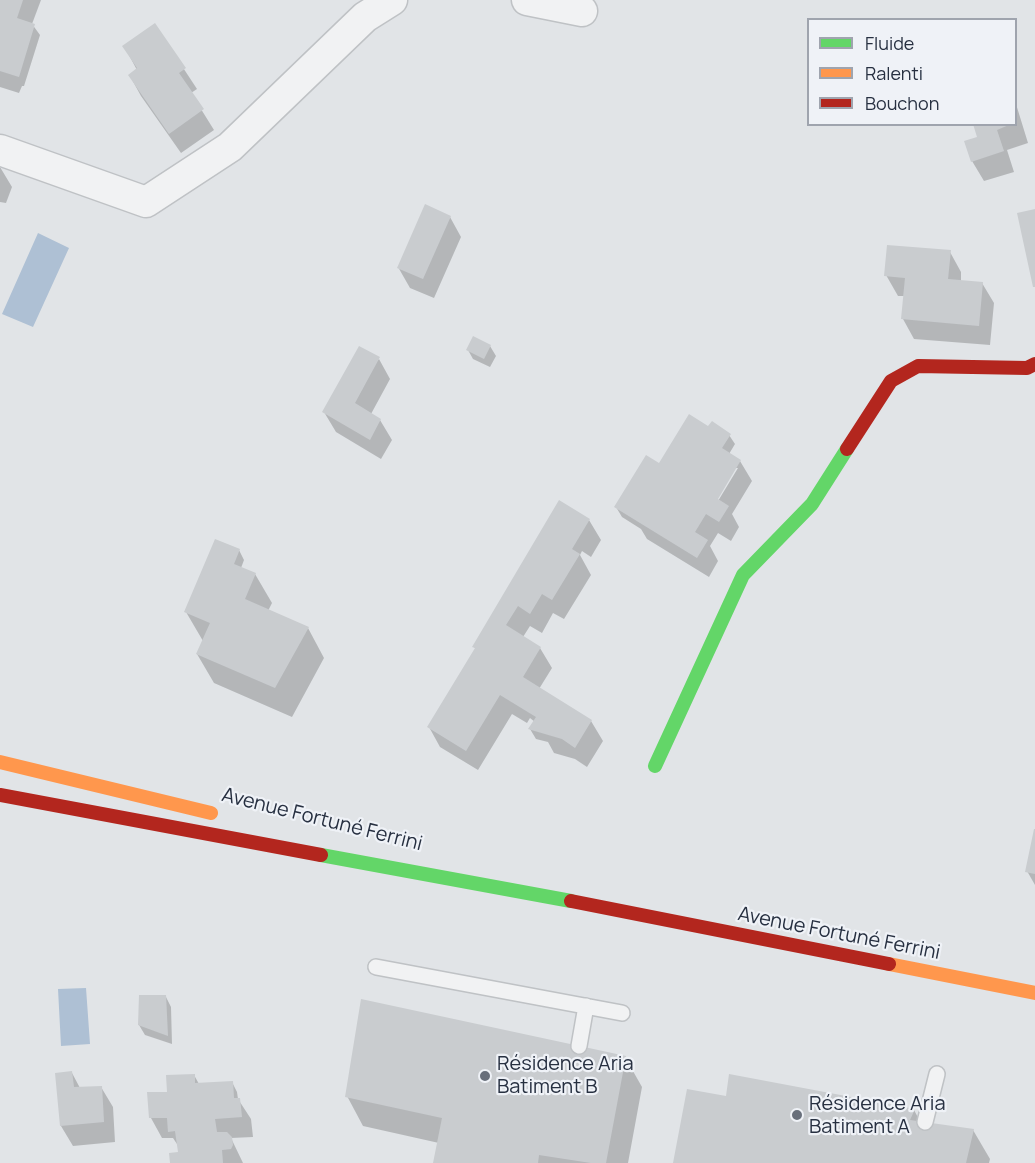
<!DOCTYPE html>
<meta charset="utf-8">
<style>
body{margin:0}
#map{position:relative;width:1035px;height:1163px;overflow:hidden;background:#e1e4e7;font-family:Manrope,sans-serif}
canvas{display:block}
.legend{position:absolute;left:807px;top:18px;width:210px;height:108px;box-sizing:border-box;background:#eff2f7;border:2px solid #9fa4ae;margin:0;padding:8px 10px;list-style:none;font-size:18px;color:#273041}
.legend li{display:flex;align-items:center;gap:12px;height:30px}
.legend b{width:30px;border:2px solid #9fa4ae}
</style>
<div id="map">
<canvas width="1035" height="1163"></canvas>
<ul class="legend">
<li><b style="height:8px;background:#63d668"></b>Fluide</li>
<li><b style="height:8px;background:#ff974d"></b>Ralenti</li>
<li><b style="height:8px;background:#b3261e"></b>Bouchon</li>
</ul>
</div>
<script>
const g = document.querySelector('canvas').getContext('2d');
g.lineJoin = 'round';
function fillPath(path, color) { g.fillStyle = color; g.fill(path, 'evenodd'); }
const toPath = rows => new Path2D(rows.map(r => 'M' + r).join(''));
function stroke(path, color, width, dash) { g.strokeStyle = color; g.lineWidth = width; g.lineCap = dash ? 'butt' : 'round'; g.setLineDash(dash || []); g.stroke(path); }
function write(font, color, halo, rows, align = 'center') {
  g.font = font + ' Manrope,sans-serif'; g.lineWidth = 4.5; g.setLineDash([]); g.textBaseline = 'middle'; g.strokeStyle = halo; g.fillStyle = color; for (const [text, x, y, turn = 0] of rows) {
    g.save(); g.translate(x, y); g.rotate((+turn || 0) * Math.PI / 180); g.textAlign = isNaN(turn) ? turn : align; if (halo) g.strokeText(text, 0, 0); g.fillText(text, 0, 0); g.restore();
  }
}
fillPath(toPath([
 [38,233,69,248,33,327,2,314],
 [86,988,90,1044,61,1046,58,989]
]), '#aec0d4');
fillPath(toPath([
 [0,0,41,0,32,24,40,35,24,86,22,86,19,93,0,87],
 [155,25,197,89,191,93,214,130,181,153,141,96,130,76,137,70,124,46],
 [1016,104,1028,143,1007,150,1014,172,984,181,972,161,978,138,974,124,1016,124],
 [0,167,12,187,6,203,0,202],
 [450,217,461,237,434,298,410,288,398,267],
 [950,252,961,272,961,281,982,283,994,303,990,345,914,339,903,319,905,296,898,296,886,275],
 [490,346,496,356,490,367,473,359,468,350],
 [379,359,390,379,371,414,380,420,392,440,381,459,336,432,324,412],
 [707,427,729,435,735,444,729,454,740,461,752,481,732,514,739,527,731,541,718,533,710,546,718,561,709,577,647,539,641,529,622,517,616,507,659,466],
 [734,468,738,468,715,506,713,505],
 [589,520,601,540,591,557,582,551,580,555,591,575,564,619,553,613,542,633,530,626,523,637,540,648,552,668,539,689,591,721,603,741,587,767,575,759,554,753,548,742,536,739,530,729,535,722,530,718,527,723,512,714,478,770,440,747,429,727,476,649,474,647],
 [239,550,244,560,241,568,255,574,272,603,268,611,308,628,324,658,292,717,214,683,197,654,203,641,186,612],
 [1035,832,1035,885,1027,871],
 [166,997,171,1007,172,1044,145,1035,139,1025],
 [625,1057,642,1087,628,1163,435,1163,439,1143,363,1126,347,1096],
 [72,1073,80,1088,101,1087,113,1107,115,1142,73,1146,61,1126],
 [194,1075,199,1084,232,1082,237,1092,238,1099,251,1119,253,1137,231,1138,243,1163,171,1163,180,1153,179,1147,173,1138,162,1138,151,1118,170,1093],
 [728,1097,914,1110,921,1123,973,1130,990,1159,989,1163,675,1163]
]), '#0003');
fillPath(toPath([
 [0,0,23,0,17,18,35,24,19,77,0,71],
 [155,23,186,68,179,73,204,109,169,134,128,75,137,68,122,46],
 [973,124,1011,124,997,130,1004,151,971,162,964,141,977,137],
 [425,204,451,216,423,279,397,268],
 [1035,209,1035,287,1033,287,1017,213],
 [887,245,951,250,948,279,983,282,979,326,901,319,905,278,884,276],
 [473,336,491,345,484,359,466,350],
 [359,346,380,357,355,403,381,419,370,440,322,412],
 [689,414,708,426,712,421,731,434,722,448,741,460,718,499,729,506,719,522,706,514,695,532,708,540,697,558,614,507,646,455,659,463],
 [559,500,590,519,572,549,580,554,552,600,542,594,530,614,518,606,506,625,541,647,523,677,592,720,575,748,562,739,528,729,536,717,500,695,466,751,427,727,475,648,472,647],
 [215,539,240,549,234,564,256,573,245,599,309,627,275,688,196,654,210,623,184,612],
 [1034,829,1035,829,1035,874,1025,872],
 [139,995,166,995,168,1036,138,1025],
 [361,999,626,1056,606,1163,591,1163,539,1155,538,1163,433,1163,442,1118,345,1097],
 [72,1071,74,1087,102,1086,104,1122,60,1126,55,1073],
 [195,1074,195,1083,233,1081,234,1098,240,1098,242,1117,215,1119,217,1132,227,1132,232,1137,233,1145,231,1149,222,1150,223,1163,170,1163,169,1153,178,1152,175,1131,168,1132,167,1118,149,1118,147,1092,167,1092,166,1075],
 [729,1074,915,1109,910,1120,974,1129,966,1163,673,1163,687,1089,726,1096]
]), '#c9cccf');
const lane = toPath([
 [376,967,622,1013],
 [579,1046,586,1006],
 [925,1122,937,1074]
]);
const street = toPath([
 [527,0,582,11],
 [0,150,146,202,230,147,365,17,392,0]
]);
stroke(lane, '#bfc2c5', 18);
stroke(street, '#bfc2c5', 33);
stroke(lane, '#f1f2f3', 15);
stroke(street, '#f1f2f3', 30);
stroke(toPath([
 [655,766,743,575,812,504,847,449],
 [321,855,571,901]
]), '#63d668', 14);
stroke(toPath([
 [0,762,211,813],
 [889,964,1035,993]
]), '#ff974d', 14);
stroke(toPath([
 [847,449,891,381,918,366,1027,368,1035,364],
 [0,795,321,855],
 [571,901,889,964]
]), '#b3261e', 14);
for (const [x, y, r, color] of [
 [485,1076,6,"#686f7b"],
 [797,1115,6,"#686f7b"]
]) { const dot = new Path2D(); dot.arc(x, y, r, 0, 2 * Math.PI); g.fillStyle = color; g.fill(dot); stroke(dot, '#eff2f7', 2); }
write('20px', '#273041', '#eff2f7', [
 ["Avenue Fortuné Ferrini",322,820,14],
 ["Avenue Fortuné Ferrini",839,934,11]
]);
write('20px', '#273041', '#eff2f7', [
 ["Résidence Aria",497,1064],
 ["Batiment B",497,1087],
 ["Résidence Aria",809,1104],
 ["Batiment A",809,1127]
], 'left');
</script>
